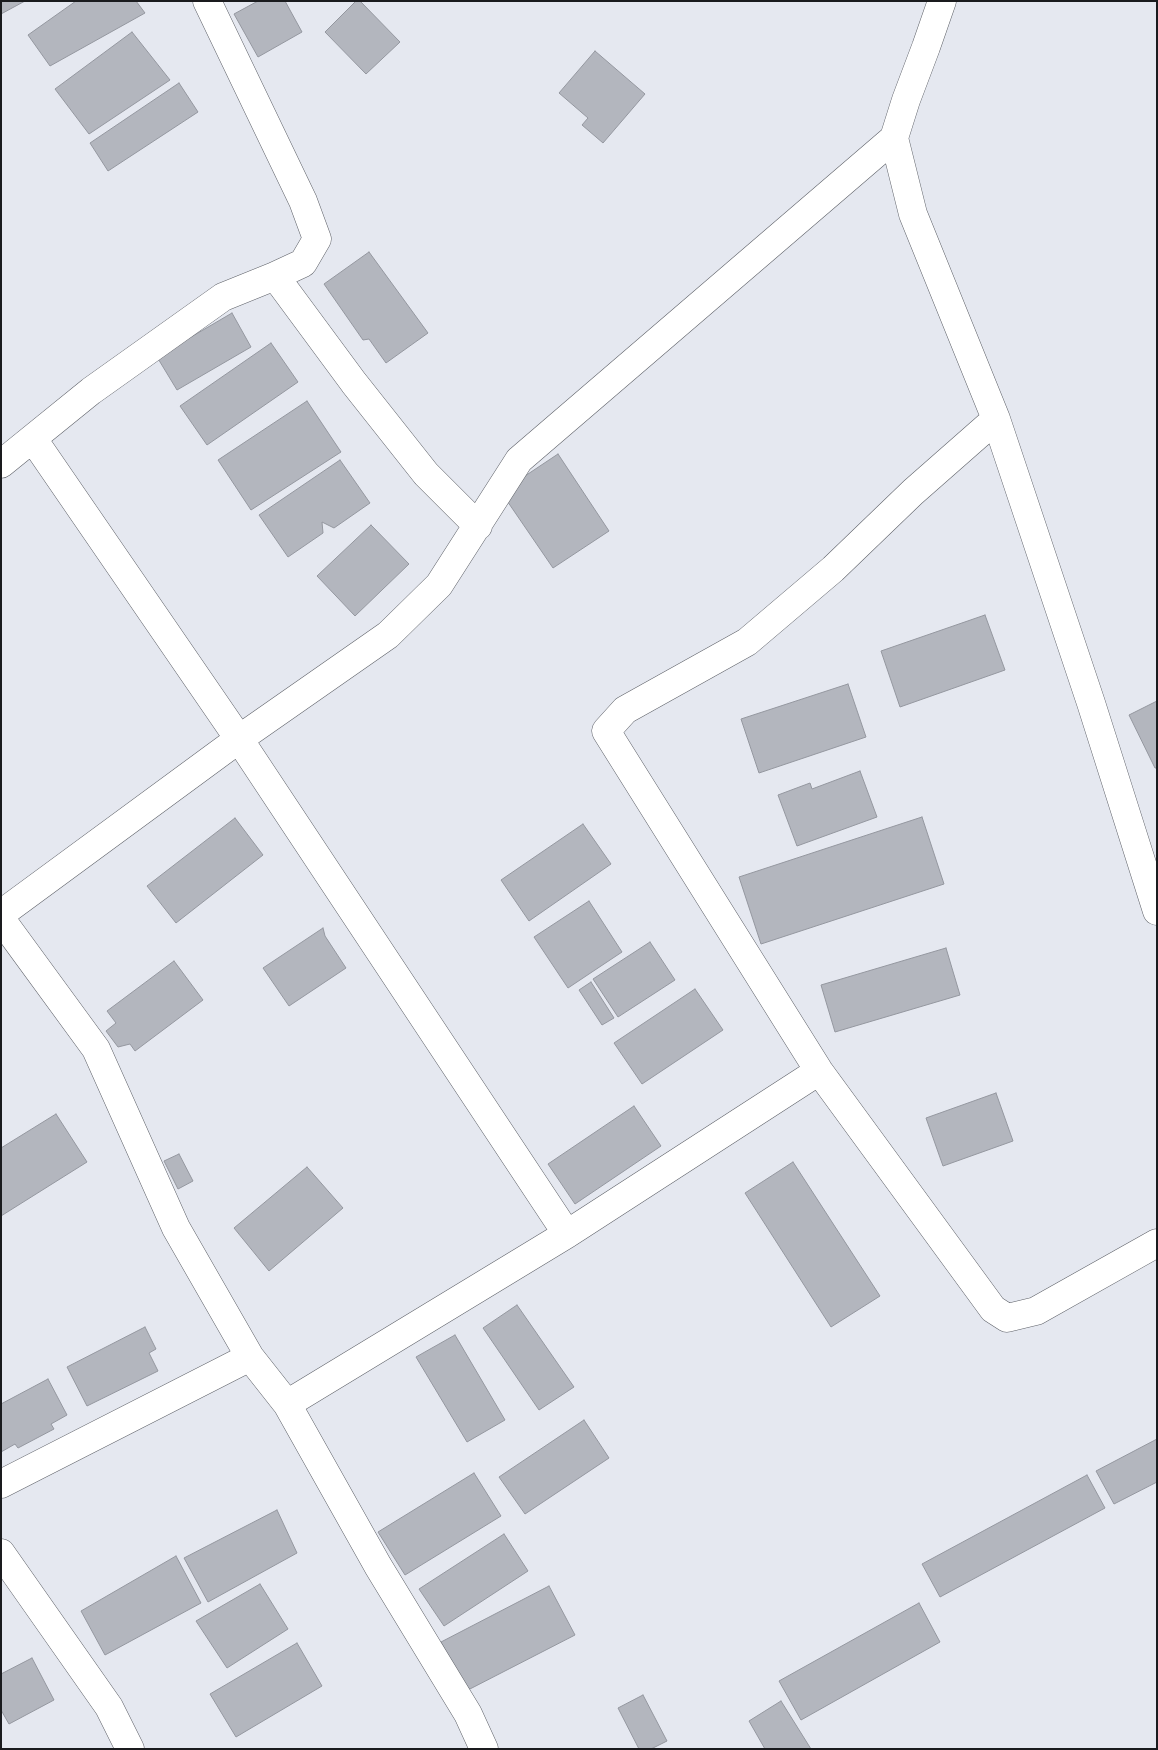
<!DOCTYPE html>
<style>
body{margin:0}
#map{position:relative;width:1158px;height:1750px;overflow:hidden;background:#e5e8f0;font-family:Cabin,sans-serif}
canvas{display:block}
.frame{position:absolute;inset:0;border:2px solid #1a1b1e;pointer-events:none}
</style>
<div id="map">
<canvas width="1158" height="1750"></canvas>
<div class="frame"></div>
</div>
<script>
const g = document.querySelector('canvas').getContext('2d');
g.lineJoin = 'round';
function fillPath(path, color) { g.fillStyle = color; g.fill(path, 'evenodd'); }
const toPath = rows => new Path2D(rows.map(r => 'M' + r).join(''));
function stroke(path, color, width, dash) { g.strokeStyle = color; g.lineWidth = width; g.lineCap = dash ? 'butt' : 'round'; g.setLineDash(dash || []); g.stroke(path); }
const building = toPath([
 [1,1,25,1,1,14,1,1],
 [76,1,136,1,145,13,50,66,28,35,76,1],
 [258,1,285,1,302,32,258,57,234,14,258,1],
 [356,1,360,1,400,42,366,74,325,32,356,1],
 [132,32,170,80,89,134,55,89,132,32],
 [595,51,645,94,603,143,582,125,588,118,559,93,595,51],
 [179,83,198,112,108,171,90,143,179,83],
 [369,252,428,333,386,363,369,339,363,340,324,284,369,252],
 [232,313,251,347,177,390,157,357,232,313],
 [271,343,298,382,207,445,180,406,271,343],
 [307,401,341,452,251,510,218,460,307,401],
 [558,454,609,531,553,568,501,492,558,454],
 [340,460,370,503,334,528,322,522,323,533,288,557,259,515,340,460],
 [371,525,409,564,355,616,317,576,371,525],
 [985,615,1005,670,900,707,881,651,985,615],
 [848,684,866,737,759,773,741,719,848,684],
 [1157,701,1157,768,1155,768,1129,715,1157,701],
 [860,771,877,817,797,846,778,795,810,783,812,789,860,771],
 [922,817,944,884,761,944,739,877,922,817],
 [235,818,263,855,176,923,147,886,235,818],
 [583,824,611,864,529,921,501,880,583,824],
 [589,901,622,952,568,988,534,937,589,901],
 [323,928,325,936,346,968,289,1006,263,968,323,928],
 [650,942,675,980,618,1017,593,979,650,942],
 [946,948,960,995,835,1032,821,985,946,948],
 [174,961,203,1000,135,1051,130,1044,118,1047,106,1031,116,1023,107,1011,174,961],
 [591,982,614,1018,602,1025,579,990,591,982],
 [695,989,723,1030,642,1084,614,1043,695,989],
 [996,1093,1013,1141,943,1166,926,1118,996,1093],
 [634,1106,661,1146,575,1204,548,1164,634,1106],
 [56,1114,87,1162,1,1216,1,1148,56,1114],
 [179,1154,193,1181,178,1189,164,1161,179,1154],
 [793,1162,880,1296,831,1327,745,1193,793,1162],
 [307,1167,343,1208,269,1271,234,1228,307,1167],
 [517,1305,574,1387,539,1410,483,1328,517,1305],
 [145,1327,156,1349,149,1353,158,1371,87,1406,67,1367,145,1327],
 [455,1335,505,1420,467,1442,416,1357,455,1335],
 [48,1379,67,1415,51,1424,54,1429,18,1448,15,1444,1,1452,1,1404,48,1379],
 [584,1420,609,1458,525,1514,499,1477,584,1420],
 [1157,1439,1157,1482,1114,1504,1096,1471,1157,1439],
 [474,1473,501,1516,405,1575,378,1532,474,1473],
 [1087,1475,1105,1508,940,1597,922,1564,1087,1475],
 [277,1510,297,1553,208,1602,184,1558,277,1510],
 [504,1534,528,1571,444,1626,419,1589,504,1534],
 [176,1556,201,1603,105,1655,81,1611,176,1556],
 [260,1584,288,1629,227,1668,196,1621,260,1584],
 [549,1586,575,1635,466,1691,441,1642,549,1586],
 [919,1603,940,1642,801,1720,779,1681,919,1603],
 [297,1643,322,1686,236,1737,210,1694,297,1643],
 [32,1658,54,1700,9,1724,1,1710,1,1674,32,1658],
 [643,1695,667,1741,651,1749,639,1749,618,1708,643,1695],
 [781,1701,811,1749,765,1749,749,1721,781,1701]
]);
fillPath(building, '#b3b6be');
stroke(building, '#94979f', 1);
const minor = toPath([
 [207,1,303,201,317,239,303,263,275,276,354,383,426,474,478,526],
 [942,1,926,47,906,100,894,138,913,214,996,419,1091,703,1157,911],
 [996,419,913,492,833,569,747,642,625,710,606,731,819,1071,993,1309,1007,1318,1036,1311,1157,1243],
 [33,439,239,739,567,1234],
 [1,464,91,391,223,297,275,276],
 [1,914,239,739,388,635,439,585,519,460,894,138],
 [1,919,96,1049,176,1228,250,1357,287,1404,378,1566,468,1714,484,1749],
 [287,1404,567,1234,819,1071],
 [1,1484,250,1357],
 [1,1553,109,1707,130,1749]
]);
stroke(minor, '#5e6168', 29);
stroke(minor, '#fff', 28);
</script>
